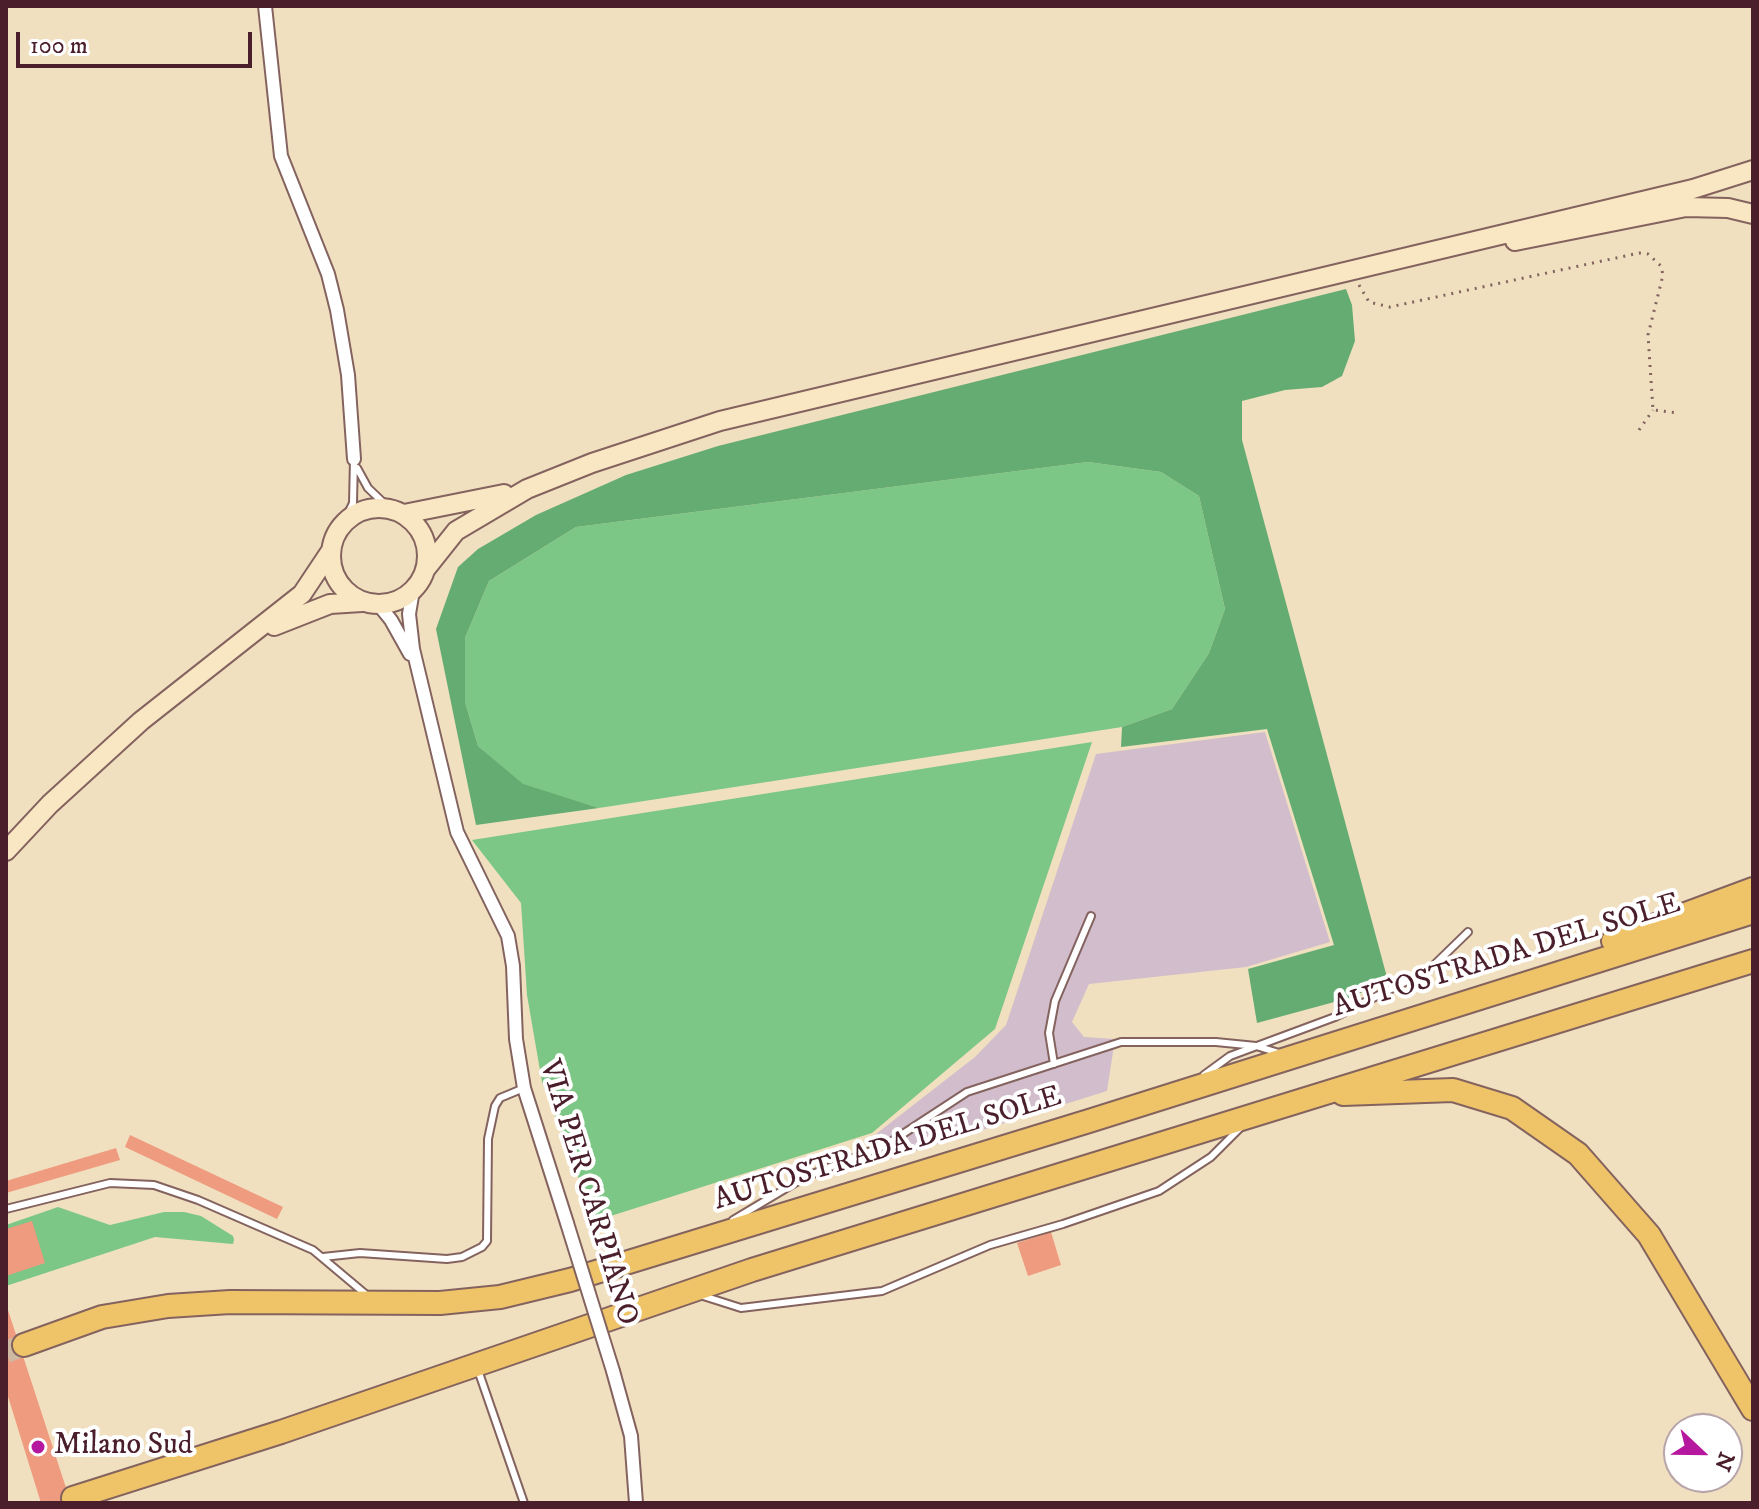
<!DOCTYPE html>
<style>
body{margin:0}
#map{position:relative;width:1759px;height:1509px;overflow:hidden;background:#f0e0c0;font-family:"IM FELL DW Pica",serif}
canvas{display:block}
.frame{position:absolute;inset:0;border:8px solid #4a1f2b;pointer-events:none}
.north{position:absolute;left:1663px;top:1413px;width:80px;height:80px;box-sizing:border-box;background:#fff;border:2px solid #b7a5aa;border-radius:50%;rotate:112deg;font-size:22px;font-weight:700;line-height:32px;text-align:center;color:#4a1f2b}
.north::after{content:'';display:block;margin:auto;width:28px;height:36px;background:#b5179e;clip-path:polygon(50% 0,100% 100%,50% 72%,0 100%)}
.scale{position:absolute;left:16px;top:32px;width:236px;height:36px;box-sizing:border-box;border:4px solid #4a1f2b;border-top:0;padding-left:10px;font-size:24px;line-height:28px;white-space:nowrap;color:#4a1f2b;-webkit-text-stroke:6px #fff;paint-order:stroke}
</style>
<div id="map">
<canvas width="1759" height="1509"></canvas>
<div class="frame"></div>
<div class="north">N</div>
<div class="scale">100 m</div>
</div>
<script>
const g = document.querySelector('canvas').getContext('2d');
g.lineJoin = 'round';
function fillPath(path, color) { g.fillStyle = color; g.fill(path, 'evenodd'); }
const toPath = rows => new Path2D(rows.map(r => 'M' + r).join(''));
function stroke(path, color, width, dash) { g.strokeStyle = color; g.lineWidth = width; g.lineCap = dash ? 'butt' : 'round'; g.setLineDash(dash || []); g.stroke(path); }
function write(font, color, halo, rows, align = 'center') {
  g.font = font + ' "IM FELL DW Pica",serif'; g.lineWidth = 8; g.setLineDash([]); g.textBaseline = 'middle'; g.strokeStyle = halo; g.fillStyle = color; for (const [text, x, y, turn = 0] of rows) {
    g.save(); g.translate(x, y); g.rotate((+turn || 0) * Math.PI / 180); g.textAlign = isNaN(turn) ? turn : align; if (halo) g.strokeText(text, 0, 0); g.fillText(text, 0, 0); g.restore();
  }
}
fillPath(toPath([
 [1265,732,1330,942,1246,967,1089,984,1072,1022,1084,1037,1115,1039,1107,1091,880,1162,876,1134,975,1057,1006,1025,1096,754]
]), '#d1bdcb');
fillPath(toPath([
 [1088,462,1161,472,1199,496,1225,609,1209,653,1172,709,1122,727,599,808,523,785,478,746,465,702,465,638,489,581,576,527],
 [1092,742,995,1029,872,1133,595,1221,542,1082,527,995,521,903,472,840],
 [58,1207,110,1225,164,1212,184,1212,201,1216,233,1236,234,1240,233,1244,155,1237,6,1286,6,1225]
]), '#7cc785');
fillPath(toPath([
 [1346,289,1352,305,1355,341,1342,376,1322,387,1285,390,1242,401,1242,440,1388,981,1349,998,1257,1023,1248,969,1334,945,1267,729,1121,747,1122,727,1172,709,1209,653,1225,609,1199,496,1161,472,1088,462,576,527,489,581,465,638,465,702,478,746,523,784,599,808,476,825,436,629,458,567,478,549,536,515,626,475,718,446]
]), '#65ac72');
fillPath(toPath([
 [130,1135,283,1207,277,1219,125,1147],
 [116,1148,120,1160,6,1193,6,1181],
 [32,1221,45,1263,6,1276,6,1229],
 [1051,1232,1061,1265,1028,1276,1017,1243],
 [6,1307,7,1307,71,1503,41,1503,6,1390]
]), '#ef9b7f');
stroke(toPath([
 [6,1352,24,1345]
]), '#cfb9a2', 22, [22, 11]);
const service = toPath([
 [357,468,368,488,389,508],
 [344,522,353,503,354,459],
 [1054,1064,1049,1033,1055,1001,1091,916],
 [1204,1075,1230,1056,1335,1017,1429,970,1468,932],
 [6,1209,110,1183,154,1185,198,1200,313,1250,369,1297],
 [733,1220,805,1177,886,1145,967,1092,1121,1042,1216,1042,1256,1046,1279,1053],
 [323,1257,360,1253,447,1259,462,1257,482,1247,487,1241,488,1139,495,1106,500,1098,524,1088],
 [700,1295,741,1308,882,1291,990,1245,1063,1224,1159,1191,1211,1157,1241,1127],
 [478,1370,524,1503]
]);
const minor = toPath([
 [265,6,281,156,328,274,337,310,348,375,354,459],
 [413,590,409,614,413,649,457,832,508,936,513,966,516,1039,524,1088,567,1223],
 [378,604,391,620,410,654],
 [613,1371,631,1436,636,1503]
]);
const secondary = toPath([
 [1515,241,1686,207,1728,208,1753,214],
 '331 556a48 48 0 1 1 96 0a48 48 0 1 1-96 0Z',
 [404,514,504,494],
 [425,570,456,531,527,489,592,463,720,421,1693,189,1753,170],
 [274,626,330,604,362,602],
 [6,851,50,804,141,721,302,594,330,552]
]);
const motorway = toPath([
 [1613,941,1753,889],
 [1343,1094,1453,1090,1512,1108,1578,1154,1649,1235,1753,1409],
 [24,1345,102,1317,168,1306,230,1302,440,1303,500,1297,570,1280,1089,1121,1753,912],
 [73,1498,281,1432,752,1270,1753,961]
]);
stroke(service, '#84635f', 10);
stroke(minor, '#84635f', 16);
stroke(secondary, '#84635f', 22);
stroke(motorway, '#84635f', 26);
stroke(toPath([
 [1359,285,1369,302,1390,307,1639,253,1648,254,1661,266,1663,275,1648,335,1653,410,1679,413],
 [1639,430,1653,410],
 [326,536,332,521]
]), '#84635f', 3, [2, 6]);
stroke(service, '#fff', 6);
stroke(minor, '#fff', 12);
stroke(secondary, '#f9e7c3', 18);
stroke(motorway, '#efc469', 22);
const minorBridge = toPath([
 [567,1223,613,1371]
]);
stroke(minorBridge, '#84635f', 16, []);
stroke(minorBridge, '#fff', 12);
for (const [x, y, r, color] of [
 [38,1447,8,"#b5179e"]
]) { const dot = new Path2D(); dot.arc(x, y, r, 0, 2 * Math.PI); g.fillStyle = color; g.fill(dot); stroke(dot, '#fff', 3); }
write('30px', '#4a1f2b', '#fff', [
 ["AUTOSTRADA DEL SOLE",1507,957,-17],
 ["AUTOSTRADA DEL SOLE",888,1150,-17],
 ["VIA PER CARPIANO",587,1193,73]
]);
write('30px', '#4a1f2b', '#fff', [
 ["Milano Sud",54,1447]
], 'left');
</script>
